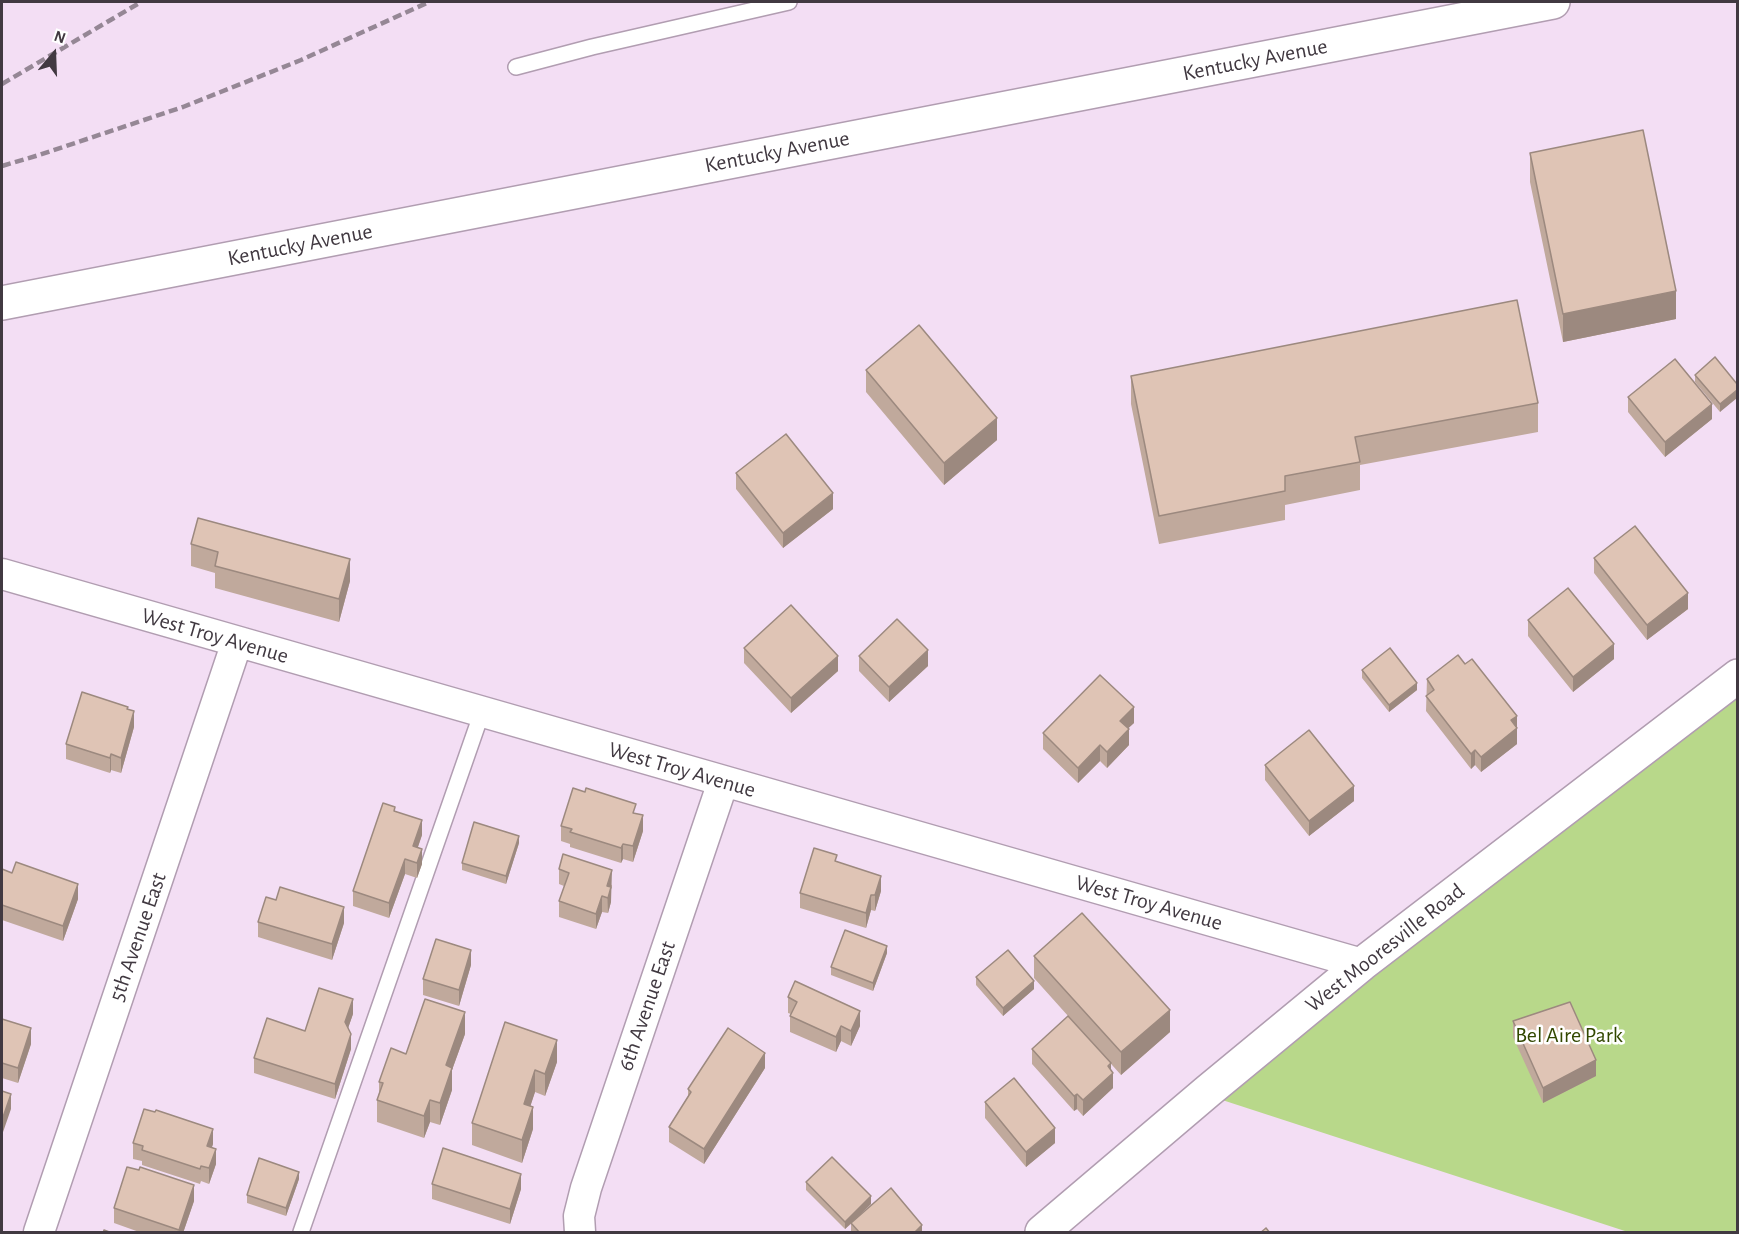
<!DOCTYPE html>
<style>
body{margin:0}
#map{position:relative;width:1739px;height:1234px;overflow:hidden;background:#f3def4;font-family:"Alegreya Sans",sans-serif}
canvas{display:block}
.frame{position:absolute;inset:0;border:3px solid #413941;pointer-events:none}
.north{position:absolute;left:24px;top:24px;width:60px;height:60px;-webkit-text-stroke:4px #fff;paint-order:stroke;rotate:19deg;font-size:16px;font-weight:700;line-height:24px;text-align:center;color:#413941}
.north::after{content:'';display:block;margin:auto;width:21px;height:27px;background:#413941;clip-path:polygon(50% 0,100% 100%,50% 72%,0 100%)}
</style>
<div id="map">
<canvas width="1739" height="1234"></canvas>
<div class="frame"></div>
<div class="north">N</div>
</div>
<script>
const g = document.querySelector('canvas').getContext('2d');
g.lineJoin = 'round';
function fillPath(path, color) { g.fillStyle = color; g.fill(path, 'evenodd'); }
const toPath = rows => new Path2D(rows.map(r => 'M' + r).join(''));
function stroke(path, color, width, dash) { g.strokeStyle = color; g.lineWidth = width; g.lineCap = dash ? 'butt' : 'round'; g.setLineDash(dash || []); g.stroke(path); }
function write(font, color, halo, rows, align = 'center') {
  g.font = font + ' "Alegreya Sans",sans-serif'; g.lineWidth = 5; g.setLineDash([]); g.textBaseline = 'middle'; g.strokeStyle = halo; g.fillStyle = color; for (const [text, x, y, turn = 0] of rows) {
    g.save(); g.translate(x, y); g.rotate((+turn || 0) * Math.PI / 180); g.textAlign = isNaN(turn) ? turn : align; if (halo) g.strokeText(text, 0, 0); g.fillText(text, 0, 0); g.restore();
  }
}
fillPath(toPath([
 [1737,691,1737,1232,1628,1232,1213,1097]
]), '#b8d88a');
const lane = toPath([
 [516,67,592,47,789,2],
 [301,1232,482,712]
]);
const street = toPath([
 [2,574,1362,964],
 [39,1232,237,642],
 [580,1232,579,1216,586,1188,723,782]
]);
const secondary = toPath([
 [1042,1232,1208,1091,1362,964,1738,676]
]);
const primary = toPath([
 [2,303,1553,2]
]);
stroke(lane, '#b19db1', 18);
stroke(street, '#b19db1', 33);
stroke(secondary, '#b19db1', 36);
stroke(primary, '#b19db1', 36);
stroke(lane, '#fff', 15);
stroke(street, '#fff', 30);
stroke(secondary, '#fff', 33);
stroke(primary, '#fff', 33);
stroke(toPath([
 [2,84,141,2],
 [2,166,39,155,183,107,301,60,429,2]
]), '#958795', 4.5, [9, 4.5]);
fillPath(toPath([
 [1530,153,1676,319,1563,342,1530,182],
 [866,370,997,440,944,485,866,392],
 [1695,375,1737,384,1720,412,1695,382],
 [1131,376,1538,403,1538,432,1360,465,1360,490,1285,505,1285,520,1159,544,1131,404],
 [1628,397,1712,419,1665,457,1628,412],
 [736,473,833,509,783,548,736,489],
 [191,544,350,581,339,622,215,588,215,573,191,566],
 [1594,558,1688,609,1647,640,1594,573],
 [1528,620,1614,659,1573,692,1528,636],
 [744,648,838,671,791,713,744,663],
 [859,656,928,666,889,702,859,671],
 [1465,664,1517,716,1517,744,1481,772,1475,765,1471,769,1426,711,1427,679],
 [1362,670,1417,690,1389,712,1362,678],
 [128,710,134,727,121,773,111,770,110,773,66,759,66,744],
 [1134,723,1128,728,1129,745,1107,768,1100,761,1078,783,1043,749,1043,733],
 [1265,765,1354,801,1309,836,1265,780],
 [395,811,422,835,418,847,422,864,417,878,405,874,389,918,353,906,353,891],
 [636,813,643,831,633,862,623,859,621,863,570,847,570,844,561,841,561,826],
 [519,843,506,884,462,870,462,863],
 [837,862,881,891,875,911,871,910,866,928,800,908,800,893],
 [559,869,612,885,611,889,611,902,608,913,602,912,596,929,559,917,559,901,564,886,559,884],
 [2,871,78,899,63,941,2,920],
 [258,922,344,923,332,960,258,937],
 [887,953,873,991,831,975,831,967],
 [1034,956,1170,1032,1121,1075,1034,978],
 [471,965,459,1006,423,995,423,979],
 [976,977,1034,989,1003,1016,976,985],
 [788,997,860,1026,851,1046,841,1041,836,1052,790,1032,790,1016,791,1014,788,1013],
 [353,1014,348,1028,351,1049,335,1099,254,1073,254,1058,305,1031],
 [2,1019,31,1044,18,1083,2,1078],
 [1513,1021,1596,1076,1543,1103,1513,1037],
 [505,1022,557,1062,545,1096,535,1092,530,1106,533,1129,522,1163,472,1145,472,1123],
 [465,1034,452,1070,452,1090,440,1125,430,1122,424,1138,377,1122,377,1100,379,1093,379,1082,406,1054],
 [1032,1049,1113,1088,1083,1116,1077,1109,1074,1111,1032,1064],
 [765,1068,704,1164,669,1142,669,1127,688,1096,688,1089],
 [985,1102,1055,1143,1026,1167,985,1118],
 [133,1143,213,1144,212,1147,216,1164,209,1184,201,1181,200,1184,142,1165,142,1161,133,1159],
 [299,1179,286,1216,247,1203,247,1195],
 [806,1182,871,1204,859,1216,922,1233,851,1233,851,1224,845,1229,806,1190],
 [432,1184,521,1189,510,1224,432,1199],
 [194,1201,183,1233,142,1233,114,1223,114,1208]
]), '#c0a99c');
fillPath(toPath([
 [1676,291,1676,319,1563,342,1563,314],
 [1737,390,1737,398,1720,412,1720,404],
 [1712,404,1712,419,1665,457,1665,442],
 [997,418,997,440,944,485,944,463],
 [833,493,833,509,783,548,783,533],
 [350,559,350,581,339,622,339,599],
 [1688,593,1688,609,1647,640,1647,625],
 [1614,644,1614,659,1573,692,1573,677],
 [928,650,928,666,889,702,889,687],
 [838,656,838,671,791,713,791,698],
 [1417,683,1417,690,1389,712,1389,705],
 [1134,707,1134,723,1120,736,1120,721],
 [134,711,134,727,121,773,121,758],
 [1517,716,1517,744,1481,772,1481,757,1511,720],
 [1129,729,1129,745,1107,768,1107,752],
 [1100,745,1100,761,1078,783,1078,768],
 [1475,750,1475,765,1471,769,1471,754],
 [111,754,111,770,110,773,110,758],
 [1354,786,1354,801,1309,836,1309,821],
 [643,815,643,831,633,862,633,846],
 [422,820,422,835,413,861,413,846],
 [519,836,519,843,506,884,506,876],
 [623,844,623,859,621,863,621,848],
 [422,849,422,864,417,878,417,863],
 [405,859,405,874,389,918,389,903],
 [612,870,611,902,608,913,607,886],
 [881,876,881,891,875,911,875,895],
 [78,884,78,899,63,941,63,926],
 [871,895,871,910,866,928,866,913],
 [602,896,602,912,596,929,596,914],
 [344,907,344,923,332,960,332,944],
 [887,946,887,953,873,991,873,983],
 [471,950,471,965,459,1006,459,990],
 [1034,981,1034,989,1003,1016,1003,1008],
 [353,999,353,1014,345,1037,345,1022],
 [1170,1010,1170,1032,1121,1075,1121,1052],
 [860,1011,860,1026,851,1046,851,1031],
 [465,1012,465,1034,452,1070,452,1090,440,1125,440,1103,446,1065],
 [841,1026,841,1041,836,1052,836,1037],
 [31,1028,31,1044,18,1083,18,1068],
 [351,1034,351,1049,335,1099,335,1084],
 [557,1040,557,1062,545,1096,545,1074],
 [765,1053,765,1068,704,1164,704,1149],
 [1596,1060,1596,1076,1543,1103,1543,1088],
 [1111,1063,1111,1075,1113,1073,1113,1088,1083,1116,1083,1100],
 [535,1070,535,1092,524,1126,524,1104],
 [11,1094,11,1109,2,1135,2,1120],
 [1077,1094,1077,1109,1074,1111,1074,1096],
 [430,1100,430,1122,424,1138,424,1116],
 [533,1107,533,1129,522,1163,522,1140],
 [1055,1128,1055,1143,1026,1167,1026,1152],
 [213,1129,213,1144,207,1161,207,1146],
 [216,1149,216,1164,209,1184,209,1168],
 [299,1172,299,1179,286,1216,286,1208],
 [521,1174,521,1189,510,1224,510,1209],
 [194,1185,194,1201,183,1233,179,1233,179,1230],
 [871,1196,871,1204,845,1229,845,1222],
 [922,1225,922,1233,914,1233]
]), '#9c897f');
const building = toPath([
 [1643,130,1676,291,1563,314,1530,153,1643,130],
 [1517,300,1538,403,1355,437,1360,462,1285,476,1285,491,1159,516,1131,376,1517,300],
 [919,325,997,418,944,463,866,370,919,325],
 [1715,357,1737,384,1737,390,1720,404,1695,375,1715,357],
 [1675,359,1712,404,1665,442,1628,397,1675,359],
 [786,434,833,493,783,533,736,473,786,434],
 [198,518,350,559,339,599,215,566,218,552,191,544,198,518],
 [1635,526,1688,593,1647,625,1594,558,1635,526],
 [1568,588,1614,644,1573,677,1528,620,1568,588],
 [791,605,838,656,791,698,744,648,791,605],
 [897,619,928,650,889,687,859,656,897,619],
 [1390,648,1417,683,1389,705,1362,670,1390,648],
 [1458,655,1465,664,1472,659,1517,716,1511,720,1517,728,1481,757,1475,750,1471,754,1426,696,1434,690,1427,679,1458,655],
 [1100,675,1134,707,1120,721,1129,729,1107,752,1100,745,1078,768,1043,733,1100,675],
 [82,692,128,707,127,709,134,711,121,758,111,754,110,758,66,744,82,692],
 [1309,730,1354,786,1309,821,1265,765,1309,730],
 [573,788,585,792,586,788,636,804,633,813,643,815,633,846,623,844,621,848,570,832,572,829,561,826,573,788],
 [383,803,395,807,394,811,422,820,413,846,422,849,417,863,405,859,389,903,353,891,383,803],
 [474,822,519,836,506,876,462,863,474,822],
 [814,848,837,855,835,861,881,876,875,895,871,895,866,913,800,893,814,848],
 [563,854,612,870,607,886,611,887,608,898,602,896,596,914,559,901,569,873,559,869,563,854],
 [16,862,78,884,63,926,2,905,2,869,12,873,16,862],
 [280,887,344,907,332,944,258,922,266,897,276,900,280,887],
 [1082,913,1170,1010,1121,1052,1034,956,1082,913],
 [845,930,887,946,873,983,831,967,845,930],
 [436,939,471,950,459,990,423,979,436,939],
 [1008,950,1034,981,1003,1008,976,977,1008,950],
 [795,981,860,1011,851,1031,841,1026,836,1037,790,1016,797,1002,788,997,795,981],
 [319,988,353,999,345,1022,351,1034,335,1084,254,1058,267,1018,305,1031,319,988],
 [425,999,465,1012,446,1065,452,1068,440,1103,430,1100,424,1116,377,1100,383,1083,379,1082,391,1048,406,1054,425,999],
 [1570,1002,1596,1060,1543,1088,1513,1021,1570,1002],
 [1068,1016,1111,1063,1108,1066,1113,1073,1083,1100,1077,1094,1074,1096,1032,1049,1068,1016],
 [2,1019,31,1028,18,1068,2,1063,2,1019],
 [505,1022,557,1040,545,1074,535,1070,524,1104,533,1107,522,1140,472,1123,505,1022],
 [728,1028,765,1053,704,1149,669,1127,691,1092,688,1089,728,1028],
 [1014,1078,1055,1128,1026,1152,985,1102,1014,1078],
 [2,1091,11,1094,2,1120,2,1091],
 [144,1109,155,1112,156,1110,213,1129,207,1146,216,1149,209,1168,201,1166,200,1169,142,1150,143,1146,133,1143,144,1109],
 [443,1148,521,1174,510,1209,432,1184,443,1148],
 [832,1157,871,1196,845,1222,806,1182,832,1157],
 [259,1158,299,1172,286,1208,247,1195,259,1158],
 [127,1167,139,1170,140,1167,194,1185,179,1230,114,1208,127,1167],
 [891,1188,922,1225,914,1233,860,1233,851,1223,891,1188],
 [1266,1228,1270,1233,1260,1233,1266,1228],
 [104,1230,112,1233,103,1233,104,1230]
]);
fillPath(building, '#dfc4b5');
stroke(building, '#9c897f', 1.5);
write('22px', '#413941', '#fff', [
 ["Kentucky Avenue",1255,60,-11],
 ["Kentucky Avenue",777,152,-11],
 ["Kentucky Avenue",300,245,-11],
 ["West Troy Avenue",215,636,16],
 ["West Troy Avenue",682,770,16],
 ["West Troy Avenue",1149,903,16],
 ["5th Avenue East",138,937,-71],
 ["West Mooresville Road",1385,948,-38],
 ["6th Avenue East",647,1006,-71]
]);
write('22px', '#324800', '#fff', [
 ["Bel Aire Park",1569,1035]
]);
</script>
